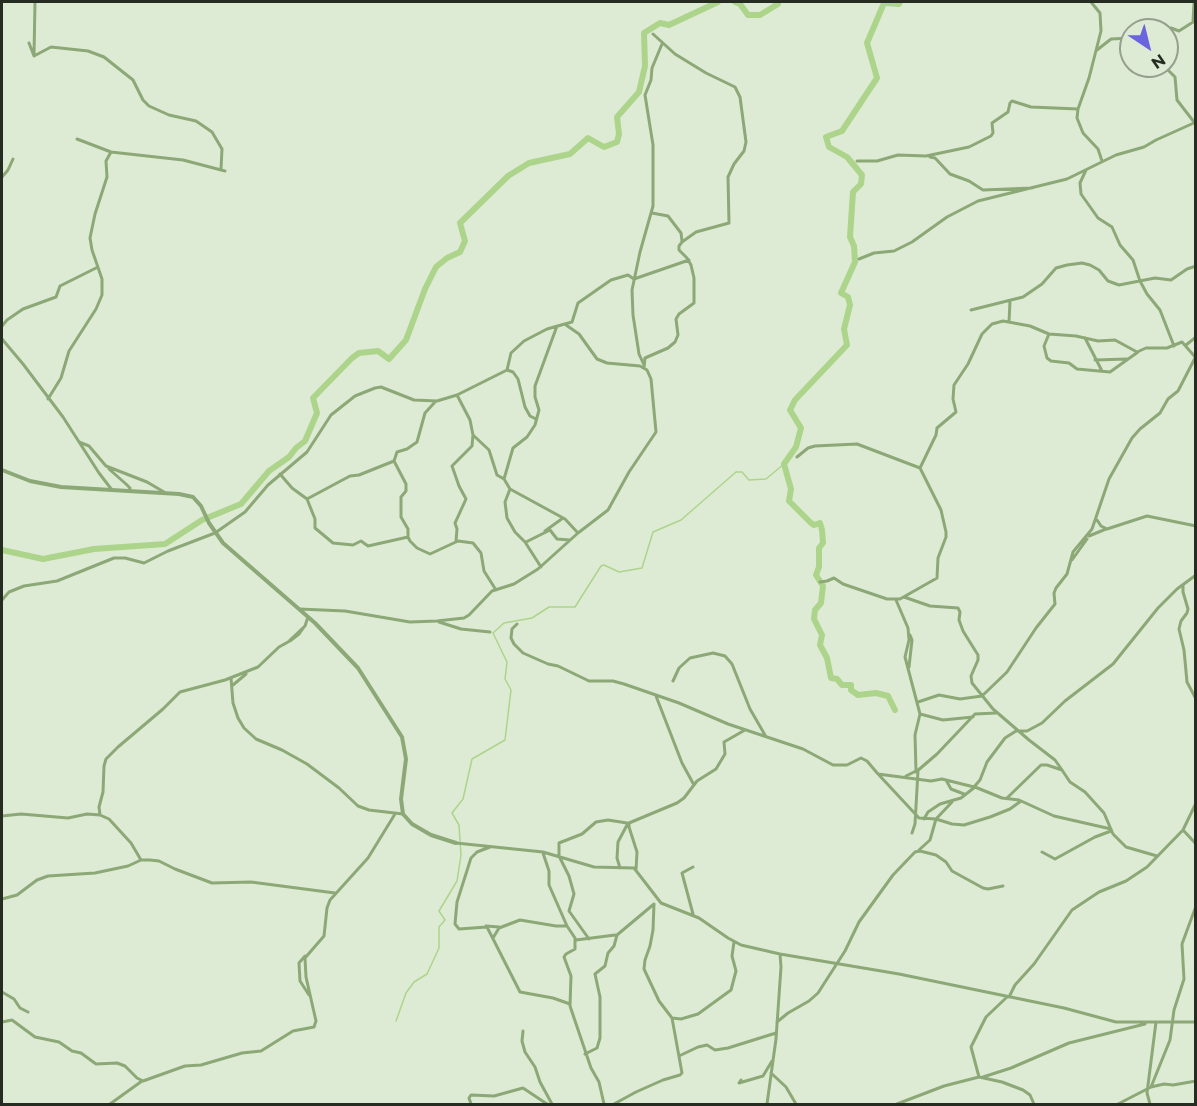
<!DOCTYPE html>
<style>
body{margin:0}
#map{position:relative;width:1197px;height:1106px;overflow:hidden;background:#deebd4;font-family:Montserrat,sans-serif}
canvas{display:block}
.frame{position:absolute;inset:0;border:3px solid #272c23;pointer-events:none}
.north{position:absolute;left:1119px;top:18px;width:60px;height:60px;box-sizing:border-box;background:#deebd4;border:2px solid #959f8d;border-radius:50%;rotate:145deg;font-size:16px;font-weight:700;line-height:24px;text-align:center;color:#272c23}
.north::after{content:'';display:block;margin:auto;width:21px;height:27px;background:#6a64de;clip-path:polygon(50% 0,100% 100%,50% 72%,0 100%)}
</style>
<div id="map">
<canvas width="1197" height="1106"></canvas>
<div class="frame"></div>
<div class="north">N</div>
</div>
<script>
const g = document.querySelector('canvas').getContext('2d');
g.lineJoin = 'round';
const toPath = rows => new Path2D(rows.map(r => 'M' + r).join(''));
function stroke(path, color, width, dash) { g.strokeStyle = color; g.lineWidth = width; g.lineCap = dash ? 'butt' : 'round'; g.setLineDash(dash || []); g.stroke(path); }
stroke(toPath([
 [396,1021,406,993,414,982,427,974,439,948,439,927,445,920,439,911,457,881,461,855,459,825,452,813,463,799,472,759,505,740,511,690,505,679,507,662,493,633,504,623,532,618,549,607,575,607,601,566,604,565,619,572,642,568,653,532,681,520,736,472,742,472,749,480,766,479,784,464]
]), '#add48b', 1.5);
stroke(toPath([
 [735,2,740,4,748,15,760,15,778,4,778,2],
 [2,550,43,559,94,549,165,544,202,520,241,504,269,471,289,457,296,448,305,441,317,413,313,398,352,358,359,353,378,351,389,359,406,340,425,289,436,267,447,258,460,252,465,241,460,223,508,176,529,163,570,154,588,138,604,147,617,142,619,134,617,117,639,92,645,66,644,33,660,23,669,25,718,2],
 [895,710,888,696,876,693,858,695,851,690,851,685,842,685,837,679,831,678,827,658,820,645,822,635,814,619,815,610,821,603,823,586,816,575,819,567,819,548,823,543,822,530,820,523,814,525,811,523,789,501,791,489,784,464,796,447,801,428,790,410,795,400,847,345,844,329,850,305,848,297,841,293,855,262,854,246,850,237,853,192,861,184,862,175,847,157,829,147,826,137,842,131,877,78,867,43,884,3,899,4,900,2]
]), '#add48b', 6);
stroke(toPath([
 [1091,2,1100,13,1101,31,1089,78,1078,109,1077,118,1083,133,1098,149,1102,161],
 [1163,30,1171,28,1179,31,1193,22,1194,2],
 [29,43,34,56,51,47,88,51,104,57,133,80,143,100,149,106,169,115,196,121,212,132,222,149,221,169],
 [1097,50,1111,39,1131,38],
 [34,55,35,2],
 [1164,66,1175,77,1177,100,1194,122],
 [77,139,111,152,183,160,225,171],
 [930,157,935,158,950,174,969,181,983,190,1032,188],
 [857,161,877,161,898,155,926,156,969,147,991,136,993,133,992,123,1008,112,1010,103,1012,101,1031,107,1078,109],
 [1086,170,1080,183,1081,194,1098,218,1112,227,1120,245,1133,260,1140,281,1147,294,1160,310,1174,346],
 [2,177,8,170,13,159],
 [652,213,668,216,681,233,682,241],
 [859,259,874,253,894,251,912,242,947,217,978,201,1067,179,1116,155,1144,147,1156,140,1196,122],
 [971,310,1023,297,1042,284,1056,268,1067,265,1082,263,1090,265,1099,270,1108,281,1119,285,1155,278,1171,280,1187,269,1196,266],
 [1009,322,1010,301],
 [2,326,7,320,23,309,56,297,60,286,98,267],
 [1049,334,1044,346,1047,358,1051,361,1069,363,1077,369,1110,372,1138,352],
 [1085,338,1102,371],
 [2,339,23,364,63,417,99,473,112,490],
 [1186,345,1196,337],
 [1095,360,1127,359],
 [644,365,639,354,633,315,632,290,640,252,653,206,653,145,645,95,651,80,652,68,662,44],
 [644,368,645,358,668,348,675,342,678,335,676,319,679,314,694,303,694,278,691,265,687,258,679,250,679,246,682,242,696,232,729,223,728,177,734,164,744,151,746,142,740,97,735,87,706,73,675,54,653,34],
 [507,370,513,372,518,379,525,407,530,416,536,419],
 [457,395,470,420,473,435,489,450,497,475,504,479],
 [48,399,61,378,69,351,96,309,102,295,102,279,92,250,90,238,95,214,107,177,106,161,111,152],
 [79,442,89,446,106,466,147,482,164,492],
 [797,457,808,448,815,446,857,444,920,468,941,510,946,532,946,537,938,558,937,578,900,599,887,599,843,584,834,578,827,581,820,582],
 [394,461,406,484,406,491,401,497,401,517,408,529,408,537,410,541,417,548,430,554,458,541,473,543,481,553,484,571,496,590],
 [920,468,936,435,937,428,956,412,953,399,954,385,968,364,982,334,992,324,1003,321,1030,326,1049,334,1076,336,1098,341,1115,340,1137,352,1146,348,1167,348,1182,342,1196,358],
 [109,469,126,484,130,488,129,491],
 [280,474,292,488,307,499,315,519,315,528,333,543,353,545,361,541,368,546,408,537],
 [510,489,565,519,578,533],
 [307,499,350,476,359,475,394,461,397,452,407,449,417,442,425,413,435,402],
 [1097,520,1101,526,1107,529,1147,516,1196,526],
 [545,531,563,518],
 [1089,536,1106,529],
 [456,541,457,529,455,523,466,499,459,486,452,466,472,446,473,435],
 [526,542,550,530,557,539,570,540],
 [1072,560,1087,539],
 [541,567,525,542,515,532,507,518,505,502,510,489,504,479,513,448,527,437,535,425,539,410,535,397,535,386,557,326],
 [1183,585,1183,592,1188,609,1187,613,1181,621,1179,629,1184,650,1187,682,1196,699],
 [904,597,930,606,958,608,960,612,959,620,963,631,978,655,978,660,971,676,972,683,993,709,1029,740,1055,760,1062,770],
 [2,600,9,592,24,586,57,581,114,558,125,558,144,563,168,551,215,533,245,512,268,485,307,452,331,415,355,396,375,388,381,387,414,400,437,401,457,395,507,370,511,353,524,341,547,329,572,322,578,303,611,280,628,275,634,279,689,260],
 [896,600,908,628,909,640,905,657,920,714,915,735,916,771,906,776],
 [299,609,345,611,410,622,437,621,464,618,469,615,492,591,514,584,538,569,578,533,608,510,629,472,656,432,651,379,647,370,640,366,607,363,597,359,579,334,566,325],
 [439,622,461,629,490,632],
 [517,624,512,629,511,638,514,644,523,653,548,664,558,666,589,681,613,681,624,684,679,703,728,724,803,749,833,765,847,765,861,758,867,761,878,774,931,781,942,779,974,787,980,780,987,762,1005,738,1016,731,1027,731,1042,723,1065,701,1113,664,1158,608,1177,589,1196,575],
 [290,641,299,634,304,627],
 [909,667,912,640,910,635],
 [231,678,233,703,238,718,244,728,256,739,282,750,307,764,339,788,358,806,369,810,403,814],
 [673,681,679,668,690,658,713,653,725,656,732,664,750,709,765,735],
 [233,685,246,674],
 [656,696,682,763,694,785],
 [918,702,939,695,960,699,982,696,1007,672,1036,628,1055,604,1054,593,1056,588,1067,574,1073,552,1092,529,1109,479,1132,438,1140,429,1160,413,1168,399,1178,391,1195,358],
 [920,714,943,720,973,717],
 [916,772,937,754,975,714,996,713],
 [879,775,919,818,936,819,952,824,964,825,990,817,1010,809,1021,801],
 [946,780,951,789,964,794],
 [1007,798,1041,765,1047,765,1062,770,1070,782,1085,792,1104,813,1113,834,1126,847,1157,856],
 [100,815,99,807,103,792,104,766,106,759,118,747,163,709,180,692,225,680,258,667,279,647,288,642,305,626,308,617],
 [2,816,21,814,68,818,87,814,100,815,109,819,131,843,141,860],
 [924,819,928,812,940,804,961,798,975,787,1002,798,1019,800,1054,816,1111,829],
 [1183,830,1196,844],
 [912,833,915,824,918,771],
 [456,843,543,852,594,867,634,868,661,903,699,918,728,938,741,945,780,954,899,974,1064,1008,1116,1022,1196,1022],
 [490,847,477,852,471,858,457,902,455,924,459,929,487,927,520,992,553,998,570,1004],
 [919,850,930,840,936,819,952,802],
 [1042,852,1055,859,1095,837,1111,831],
 [543,853,549,871,549,885,567,926,575,938,575,949,566,954,564,957,571,976,570,1006,591,1068,599,1082,604,1104],
 [693,867,682,873,693,914],
 [620,868,617,858,618,842,627,825],
 [636,870,637,852,629,827,629,823,677,803,684,798,697,781,716,769,725,754,724,742,745,730],
 [2,899,17,895,37,880,48,876,95,873,128,866,141,860,150,860,159,861,175,869,212,883,251,882,335,893],
 [486,926,499,927],
 [493,938,499,928,520,920,556,926,567,926],
 [589,939,569,911,574,894,569,876,559,856,559,843,582,834,596,822,608,820,627,823,628,826],
 [576,940,615,935],
 [305,956,299,963,300,981,309,995],
 [2,992,14,999,20,1008,28,1012],
 [1009,997,1015,985,1034,964,1072,910,1099,892,1126,881,1147,867,1183,830,1196,803],
 [672,1018,681,1019,698,1014,731,990,736,971,732,956,734,942],
 [2,1022,12,1020,35,1037,59,1042,72,1051,81,1053,96,1064,117,1063,125,1066,137,1078,143,1081,185,1066,201,1065,242,1053,261,1051,293,1031,314,1027,316,1021,306,977,305,958,324,936,327,908,330,900,368,858,395,814],
 [777,1022,788,1013,809,1001,818,993,845,951,859,922,893,875,915,852,920,851,936,855,946,862,952,871,983,888,988,889,1003,886],
 [523,1031,522,1041,525,1052,535,1067,540,1082,552,1104],
 [585,1054,597,1048,600,1038,600,997,595,974,605,966,608,953,614,946,617,935,654,904],
 [679,1056,698,1047,707,1045,715,1050,728,1048,776,1033],
 [771,1073,786,1087,796,1104],
 [979,1077,971,1047,986,1017,1007,997],
 [983,1077,1011,1068,1069,1043,1145,1024],
 [741,1080,739,1083,763,1076,772,1061],
 [1151,1087,1170,1040,1174,1010,1184,979,1182,944,1196,906],
 [110,1104,142,1081],
 [471,1104,469,1098,471,1095,494,1096,523,1088,547,1104],
 [614,1104,636,1092,663,1080,680,1075,682,1073,672,1018,659,1001,644,969,645,960,650,946,653,930,654,904],
 [767,1104,776,1039,781,967,780,954],
 [897,1104,944,1086,979,1077,1002,1082,1023,1090,1030,1095,1034,1104],
 [1118,1104,1151,1087,1164,1084,1173,1085,1196,1081],
 [1150,1104,1147,1093,1156,1022]
]), '#8da877', 3);
stroke(toPath([
 [2,470,30,481,61,487,179,494,193,497,201,506,209,523,223,543,315,623,358,668,402,737,406,759,401,799,403,814,412,824,431,835,456,843]
]), '#8da877', 4);
</script>
